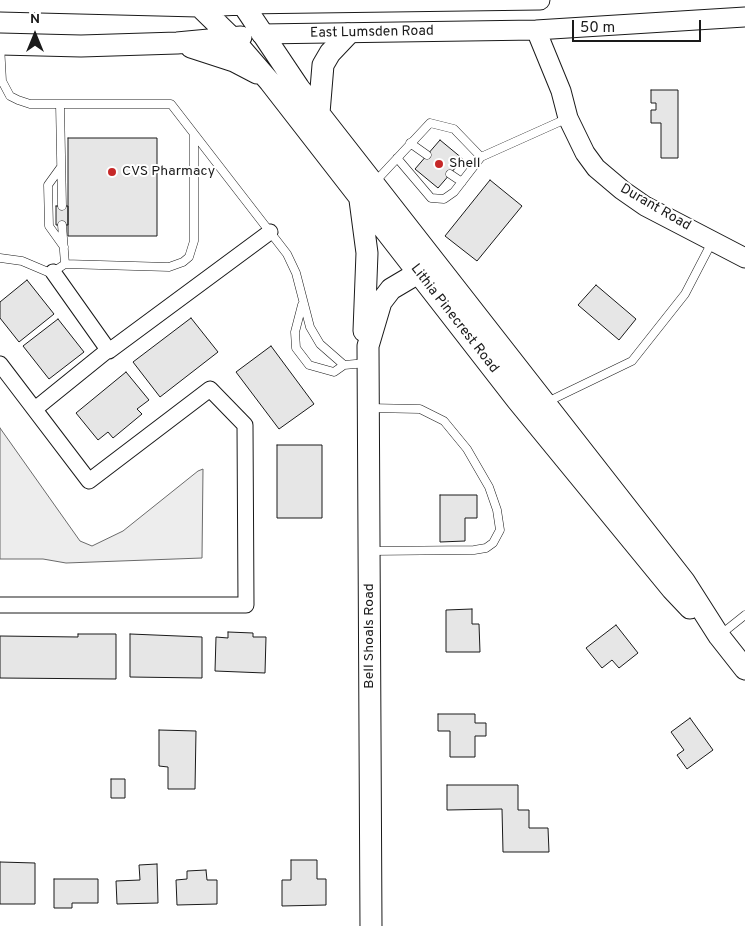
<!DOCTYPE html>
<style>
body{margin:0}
#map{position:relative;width:745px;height:926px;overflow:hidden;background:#fff;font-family:Overpass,sans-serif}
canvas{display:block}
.north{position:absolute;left:10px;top:10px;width:50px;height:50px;-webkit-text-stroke:4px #fff;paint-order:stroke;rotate:0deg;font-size:14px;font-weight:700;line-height:20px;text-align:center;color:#1a1a1a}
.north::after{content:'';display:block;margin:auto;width:18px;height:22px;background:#1a1a1a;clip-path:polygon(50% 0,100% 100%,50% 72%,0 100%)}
.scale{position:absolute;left:572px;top:20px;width:129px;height:22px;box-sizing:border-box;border:2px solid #1a1a1a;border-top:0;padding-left:6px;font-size:15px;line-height:18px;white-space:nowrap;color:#1a1a1a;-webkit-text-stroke:4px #fff;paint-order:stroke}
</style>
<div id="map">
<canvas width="745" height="926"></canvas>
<div class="north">N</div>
<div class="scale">50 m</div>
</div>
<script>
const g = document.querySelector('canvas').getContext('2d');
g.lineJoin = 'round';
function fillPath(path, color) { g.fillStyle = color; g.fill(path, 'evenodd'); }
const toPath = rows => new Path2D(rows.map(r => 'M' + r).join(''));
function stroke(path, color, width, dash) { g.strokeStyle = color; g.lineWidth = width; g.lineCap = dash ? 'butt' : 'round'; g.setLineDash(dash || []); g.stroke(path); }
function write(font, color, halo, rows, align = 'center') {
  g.font = font + ' Overpass,sans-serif'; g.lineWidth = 4; g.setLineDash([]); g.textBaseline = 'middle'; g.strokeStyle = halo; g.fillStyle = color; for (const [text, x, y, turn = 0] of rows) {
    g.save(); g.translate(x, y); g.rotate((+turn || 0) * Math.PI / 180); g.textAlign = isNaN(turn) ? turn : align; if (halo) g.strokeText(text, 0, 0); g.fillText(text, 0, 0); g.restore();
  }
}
const built = toPath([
 [0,428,80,541,92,546,123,531,198,471,203,469,202,558,66,563,43,559,0,559,0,428]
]);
fillPath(built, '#ededed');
stroke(built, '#6a6a6a', 1);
const building = toPath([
 [651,90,678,90,678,158,661,158,661,123,651,123,651,110,656,110,656,103,651,103,651,90],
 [68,138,157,138,157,236,68,236,68,138],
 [440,140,463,159,438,188,415,169,440,140],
 [490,180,522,206,477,261,445,236,490,180],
 [56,206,68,206,68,225,56,225,56,206],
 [27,280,54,314,19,342,0,318,0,302,27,280],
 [596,285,636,319,619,340,578,305,596,285],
 [191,318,218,352,160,397,133,362,191,318],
 [58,319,84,352,49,379,23,346,58,319],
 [271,346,314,404,279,429,236,372,271,346],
 [126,372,149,400,137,409,142,414,113,438,108,432,98,440,76,413,126,372],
 [277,445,322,445,322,518,277,518,277,445],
 [440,495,477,495,477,518,465,518,465,541,440,542,440,495],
 [472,609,472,624,479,624,480,652,446,652,446,610,472,609],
 [616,625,638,653,619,668,612,660,602,668,586,648,616,625],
 [228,632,253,633,253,637,266,637,265,673,215,671,216,637,228,638,228,632],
 [78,634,116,634,116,679,0,678,0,636,78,637,78,634],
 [130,634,202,637,202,678,130,677,130,634],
 [438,714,475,714,475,723,486,723,486,736,475,736,475,757,450,757,450,731,438,731,438,714],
 [690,718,713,750,687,769,677,755,684,750,671,732,690,718],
 [159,730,196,731,195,789,168,789,168,767,159,766,159,730],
 [111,779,125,779,125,798,111,798,111,779],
 [447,785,518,785,518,810,529,810,529,828,548,828,549,852,503,852,502,809,447,810,447,785],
 [291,860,317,860,317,879,326,879,326,905,282,906,282,880,291,880,291,860],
 [0,862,35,863,35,904,0,904,0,862],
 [157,864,158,903,117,904,116,881,140,880,139,865,157,864],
 [206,870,207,880,217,880,217,904,177,905,176,880,187,879,187,871,206,870],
 [54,879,98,879,98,903,72,903,72,908,54,908,54,879]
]);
fillPath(building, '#e6e6e6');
stroke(building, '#1a1a1a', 1);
const service = toPath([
 [0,45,2,81,10,96,18,100,30,104,171,104,287,254,296,273,310,327,320,344,344,365],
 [60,104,62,206],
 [410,143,427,155],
 [397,158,431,198,444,199,454,192,481,157,568,118],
 [61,167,48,185,49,226,64,247],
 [450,174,462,182],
 [374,183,430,123,454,129,481,157],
 [62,225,65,264],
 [0,258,22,261,48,272,53,272,65,264,169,267,183,262,189,257,194,241,194,134],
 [302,305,295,332,296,348,309,365,334,372,344,365,367,363],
 [547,402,632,361,685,294,712,242],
 [369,408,420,409,444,421,467,449,489,487,497,510,500,530,493,543,486,548,474,550,370,551],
 [720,635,745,615]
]);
const minor = toPath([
 [53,272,109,351,270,232],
 [0,364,89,481,210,389,245,425,246,605,0,605],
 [35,409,108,350]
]);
const tertiary = toPath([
 [243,4,540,0],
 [536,30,561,91,568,118,585,153,596,168,622,190,645,206,745,258],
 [261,34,536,30,745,17]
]);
const secondary = toPath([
 [193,0,232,38,270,82,517,400,672,589,690,608],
 [240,0,299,88,684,581,719,636,745,669],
 [0,1,198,6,243,4],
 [0,44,81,46,177,43,241,37],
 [191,47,234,61,257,73],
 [319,113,323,65,330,53,348,34],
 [360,200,367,253,364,331],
 [371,926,368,346,381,302,391,289,418,273]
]);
stroke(service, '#1a1a1a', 9);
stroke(minor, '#1a1a1a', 17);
stroke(tertiary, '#1a1a1a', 21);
stroke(secondary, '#1a1a1a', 23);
stroke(service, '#fff', 8);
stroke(minor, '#fff', 15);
stroke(tertiary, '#fff', 19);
stroke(secondary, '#fff', 21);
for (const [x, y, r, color] of [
 [439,164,5,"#c62828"],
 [112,172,5,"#c62828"]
]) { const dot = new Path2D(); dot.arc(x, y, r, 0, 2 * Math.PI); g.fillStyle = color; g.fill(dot); stroke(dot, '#fff', 2); }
write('14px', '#1a1a1a', '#fff', [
 ["East Lumsden Road",372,33,-1],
 ["Durant Road",655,208,30],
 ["Lithia Pinecrest Road",454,319,52],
 ["Bell Shoals Road",370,636,-90]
]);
write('14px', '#1a1a1a', '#fff', [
 ["Shell",449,164],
 ["CVS Pharmacy",122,172]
], 'left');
</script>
